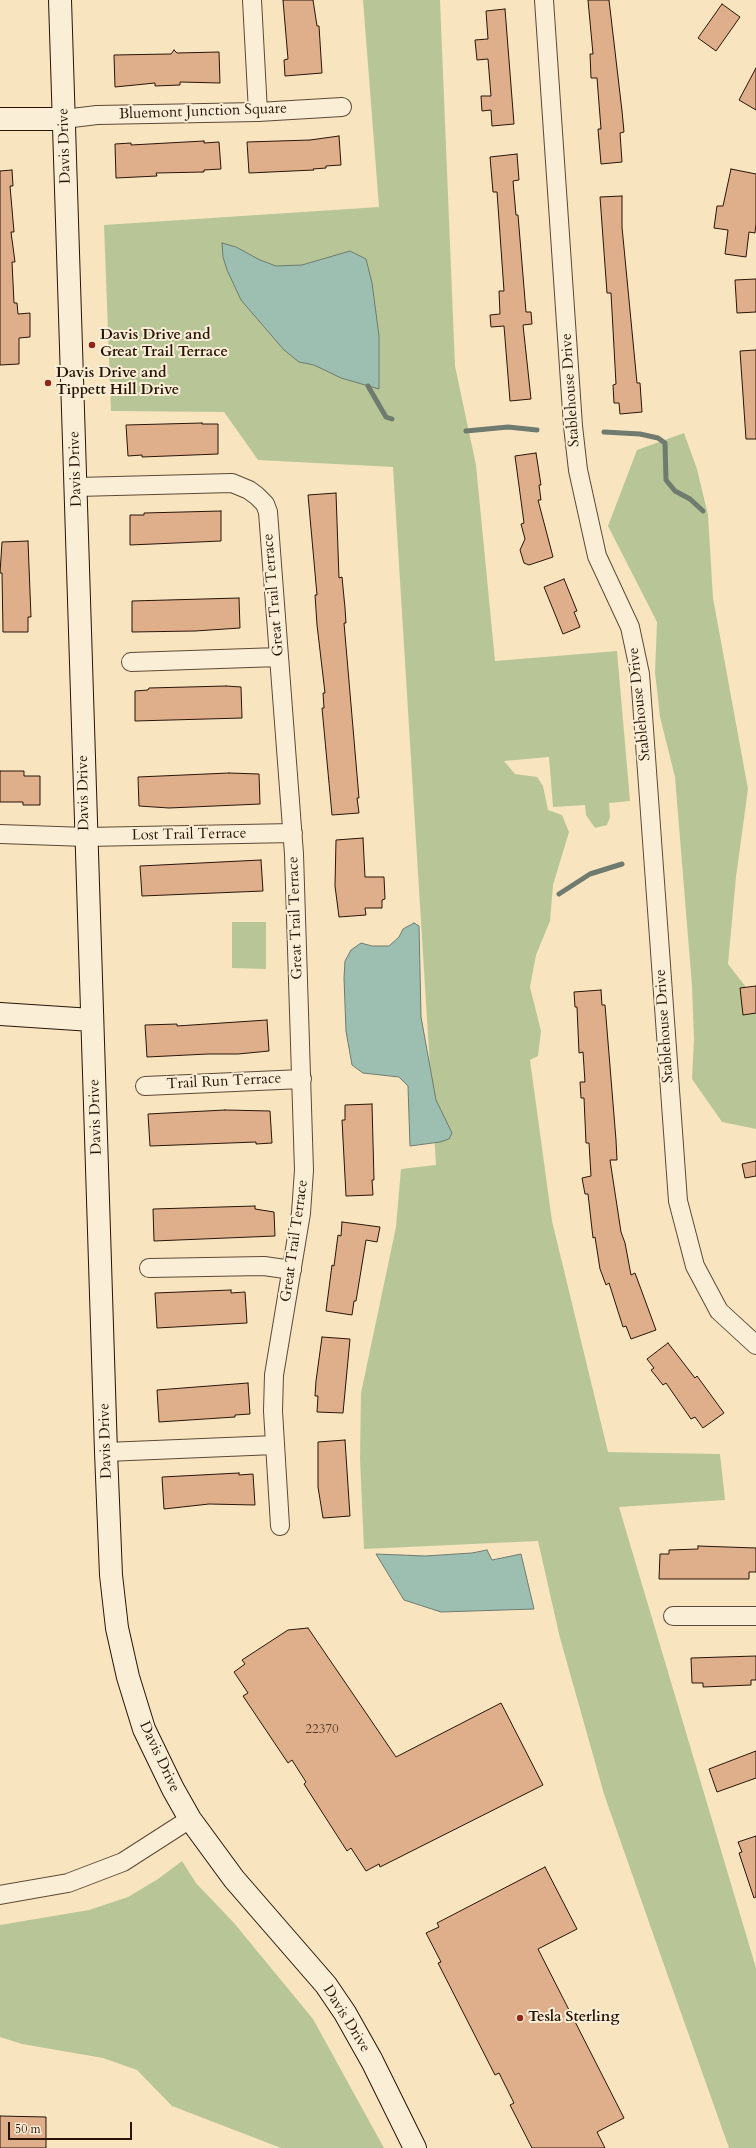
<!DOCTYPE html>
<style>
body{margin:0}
#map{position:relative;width:756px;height:2148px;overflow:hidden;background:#f8e5c0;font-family:Cardo,serif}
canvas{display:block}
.scale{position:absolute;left:8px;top:2122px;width:124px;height:18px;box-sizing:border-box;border:2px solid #281507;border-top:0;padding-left:5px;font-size:12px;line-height:14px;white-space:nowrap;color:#281507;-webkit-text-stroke:3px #faeed6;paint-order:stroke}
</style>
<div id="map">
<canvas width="756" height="2148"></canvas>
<div class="scale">50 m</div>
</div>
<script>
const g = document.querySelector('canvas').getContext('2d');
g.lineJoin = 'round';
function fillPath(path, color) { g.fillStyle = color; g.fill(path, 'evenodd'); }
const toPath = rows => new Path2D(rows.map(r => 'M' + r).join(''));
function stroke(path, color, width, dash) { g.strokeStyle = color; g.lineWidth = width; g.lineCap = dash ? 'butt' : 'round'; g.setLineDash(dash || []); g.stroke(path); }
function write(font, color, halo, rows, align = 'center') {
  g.font = font + ' Cardo,serif'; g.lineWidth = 4; g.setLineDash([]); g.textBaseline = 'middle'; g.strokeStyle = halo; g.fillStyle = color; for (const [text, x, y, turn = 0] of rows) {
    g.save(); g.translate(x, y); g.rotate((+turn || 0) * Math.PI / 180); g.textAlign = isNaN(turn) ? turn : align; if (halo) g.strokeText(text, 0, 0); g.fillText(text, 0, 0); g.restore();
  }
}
fillPath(toPath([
 [363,0,440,0,455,366,476,465,495,661,617,651,630,801,609,803,610,817,607,825,595,828,586,815,585,805,553,807,549,757,504,761,515,774,537,777,543,786,548,810,562,815,569,832,553,885,550,921,536,955,530,987,541,1031,538,1056,530,1060,552,1221,608,1452,720,1454,725,1500,619,1507,756,1968,756,2148,729,2148,658,1948,604,1794,560,1638,538,1541,364,1549,360,1459,361,1393,396,1227,401,1169,436,1165,393,467,258,460,224,412,111,411,104,225,379,207],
 [684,433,697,469,708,515,713,598,748,789,736,877,728,964,756,1000,756,1129,722,1122,692,1079,694,1039,692,986,675,777,660,717,655,672,657,622,608,526,637,450],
 [232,922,266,922,266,969,232,968],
 [182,1861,196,1883,234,1923,313,2019,384,2148,281,2148,172,2106,137,2070,103,2058,22,2044,0,2037,0,1925,89,1910,128,1897,158,1879]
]), '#b8c697');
const water = toPath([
 [222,243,236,247,260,260,276,266,302,265,350,251,366,259,372,283,379,336,379,389,341,378,314,365,299,362,284,350,241,300,227,270,223,257,222,243],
 [414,923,419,926,421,1017,436,1100,452,1133,449,1139,440,1142,410,1146,408,1086,399,1077,363,1073,352,1065,346,1031,344,978,345,961,351,950,361,943,372,946,389,946,399,937,403,929,414,923],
 [487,1550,492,1560,521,1554,534,1609,441,1612,404,1600,376,1554,425,1556,472,1553,487,1550]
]);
fillPath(water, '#9dbfb2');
stroke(water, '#6e7b6e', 1);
stroke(toPath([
 [368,386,386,417,392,419],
 [466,431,508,427,537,430],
 [604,432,640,434,658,438,665,443,666,480,675,491,690,499,703,511],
 [559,894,590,874,622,864]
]), '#6e7b6e', 5);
const building = toPath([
 [283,0,313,0,317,26,319,26,322,73,285,76,284,60,288,59,283,0],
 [588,0,609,0,622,111,624,132,620,133,622,162,601,164,598,129,601,129,597,78,591,78,590,54,593,54,588,0],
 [722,4,740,17,716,51,698,38,722,4],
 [505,9,514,124,492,126,491,110,482,111,481,96,491,96,488,59,477,60,475,40,488,39,486,11,505,9],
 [174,50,177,53,219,52,220,83,180,82,180,85,155,86,155,83,115,87,114,55,171,54,174,50],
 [756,68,756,110,739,100,756,68],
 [339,136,341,165,326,166,326,168,313,169,314,170,249,173,247,142,310,140,339,136],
 [204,141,204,143,219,142,221,169,204,170,204,172,156,173,157,176,116,178,115,144,131,143,131,145,204,141],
 [517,154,519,180,513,181,516,215,518,215,526,312,531,312,532,324,523,325,531,399,510,401,504,326,491,327,490,315,500,314,499,291,504,291,497,192,493,192,490,157,517,154],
 [731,169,756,174,756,224,755,233,749,232,746,257,725,254,728,230,714,228,717,206,723,206,731,169],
 [12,170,13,186,10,186,14,232,11,232,15,262,12,262,14,303,17,303,18,314,30,313,30,337,19,338,19,364,0,365,0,171,12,170],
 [622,196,622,227,637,383,640,383,642,412,620,414,619,403,614,403,613,385,616,384,611,293,607,293,600,197,622,196],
 [756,279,756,312,737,313,735,280,756,279],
 [756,350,756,439,746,439,740,351,756,350],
 [202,423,202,424,218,424,218,454,142,457,142,455,128,456,126,425,202,423],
 [536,453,541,485,539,485,541,500,538,500,553,557,529,565,524,563,520,550,525,539,521,524,524,523,515,456,536,453],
 [336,493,339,578,342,577,345,608,346,623,344,623,359,798,357,798,359,813,332,815,322,708,324,708,323,693,325,693,317,625,315,595,317,595,308,495,336,493],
 [221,511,221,541,130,545,130,515,144,515,144,513,221,511],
 [28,541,31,617,28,617,28,632,3,632,2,573,0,573,2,542,28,541],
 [564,579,577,611,574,612,580,627,563,634,544,587,564,579],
 [239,598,240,628,195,631,132,632,132,601,239,598],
 [226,686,241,687,242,718,135,721,135,691,148,690,149,688,226,686],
 [0,771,24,771,24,776,40,776,40,805,23,805,23,802,0,802,0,771],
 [229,773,259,774,260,804,169,808,139,806,138,777,229,773],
 [363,838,365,877,384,877,385,899,382,900,382,908,365,908,366,915,339,917,335,886,336,840,363,838],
 [261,860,263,891,142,896,140,866,261,860],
 [756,986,756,1013,743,1015,740,988,756,986],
 [601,990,602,1005,605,1005,616,1140,617,1160,610,1160,621,1232,625,1243,631,1275,635,1273,656,1330,631,1339,626,1326,623,1327,609,1283,606,1285,600,1269,595,1237,593,1238,588,1194,585,1194,582,1178,591,1176,589,1143,586,1143,584,1098,581,1098,580,1082,585,1082,583,1052,579,1053,577,1007,575,1007,574,992,601,990],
 [267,1020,269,1051,238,1054,208,1054,147,1057,145,1025,177,1024,177,1026,267,1020],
 [372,1104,374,1180,372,1180,373,1195,346,1196,342,1120,345,1120,345,1105,372,1104],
 [225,1110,270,1111,272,1143,256,1144,256,1142,150,1146,148,1114,225,1110],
 [756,1161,756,1176,745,1178,742,1164,756,1161],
 [255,1206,255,1209,274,1212,275,1236,154,1241,153,1209,255,1206],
 [342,1222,380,1227,377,1242,366,1240,356,1301,354,1301,352,1315,326,1311,332,1265,334,1266,338,1235,341,1236,342,1222],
 [231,1290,231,1293,245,1292,247,1323,157,1328,155,1293,231,1290],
 [322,1337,350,1339,343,1413,317,1412,318,1396,315,1396,316,1381,322,1337],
 [668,1343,695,1378,697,1376,724,1413,703,1428,695,1417,691,1419,666,1383,663,1385,651,1370,654,1368,647,1359,668,1343],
 [248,1383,250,1414,235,1415,235,1417,159,1422,157,1390,248,1383],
 [345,1440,350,1516,323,1518,318,1487,318,1442,345,1440],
 [239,1473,239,1475,253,1474,255,1505,209,1504,164,1509,162,1477,239,1473],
 [698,1546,756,1548,756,1572,749,1572,749,1579,659,1579,660,1554,669,1554,669,1550,698,1549,698,1546],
 [308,1628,396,1757,501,1703,543,1785,380,1867,379,1864,366,1871,351,1848,347,1851,304,1784,306,1782,292,1760,288,1763,243,1696,248,1693,234,1672,245,1664,242,1660,288,1630,308,1628],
 [756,1656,756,1680,751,1680,751,1685,703,1687,703,1683,692,1683,691,1658,756,1656],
 [756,1751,756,1778,717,1792,709,1769,756,1751],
 [756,1836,756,1897,754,1898,739,1853,742,1852,738,1842,756,1836],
 [545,1867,577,1929,538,1949,624,2118,597,2132,605,2148,532,2148,510,2105,514,2103,499,2073,495,2075,438,1963,441,1962,426,1933,439,1927,437,1923,545,1867],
 [0,2116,46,2117,46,2148,0,2148,0,2116]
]);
fillPath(building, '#dfae8a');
stroke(building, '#281507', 1);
const street = toPath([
 [252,0,258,112],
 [544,0,573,426,578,470,597,556,630,627,640,674,678,1201,695,1266,719,1311,756,1345],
 [64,119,97,115,258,112,342,107],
 [77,487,232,483,249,490,257,496,265,504,268,512,294,854,304,1170,301,1213,274,1375,273,1411,280,1526],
 [131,662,279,657],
 [0,834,86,837,293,833],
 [145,1086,302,1079],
 [149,1268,264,1266,292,1270],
 [106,1452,275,1445],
 [673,1616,756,1616],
 [0,1895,68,1883,123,1862,190,1819]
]);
const secondary = toPath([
 [60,0,106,1452,111,1575,117,1628,128,1677,144,1729,173,1789,190,1819,234,1879,326,1985,345,2013,372,2061,415,2148],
 [0,119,64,119],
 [0,1014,92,1020]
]);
stroke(street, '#5c4935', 20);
stroke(secondary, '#281507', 24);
stroke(street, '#faeed6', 18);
stroke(secondary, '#faeed6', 22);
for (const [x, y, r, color] of [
 [92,345,4,"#8f2418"],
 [48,383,4,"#8f2418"],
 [520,2018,4,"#8f2418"]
]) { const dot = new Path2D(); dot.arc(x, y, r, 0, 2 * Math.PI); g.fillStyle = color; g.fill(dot); stroke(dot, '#faeed6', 1.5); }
write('13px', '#563b28', null, [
 ["22370",322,1730]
]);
write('15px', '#281507', '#faeed6', [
 ["Bluemont Junction Square",203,112,-2],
 ["Davis Drive",65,146,-92],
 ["Stablehouse Drive",571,390,-94],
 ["Davis Drive",76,469,-92],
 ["Great Trail Terrace",274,595,-95],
 ["Stablehouse Drive",640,704,-96],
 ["Davis Drive",84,793,-91],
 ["Lost Trail Terrace",189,835,-1],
 ["Great Trail Terrace",296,918,-92],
 ["Stablehouse Drive",665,1026,-94],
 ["Trail Run Terrace",224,1082,-3],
 ["Davis Drive",96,1117,-92],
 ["Great Trail Terrace",295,1241,-82],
 ["Davis Drive",106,1441,-92],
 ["Davis Drive",159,1757,65],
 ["Davis Drive",346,2019,58]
]);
write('bold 15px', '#281507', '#faeed6', [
 ["Davis Drive and",100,336],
 ["Great Trail Terrace",100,353],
 ["Davis Drive and",56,374],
 ["Tippett Hill Drive",56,391],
 ["Tesla Sterling",528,2018]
], 'left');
</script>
